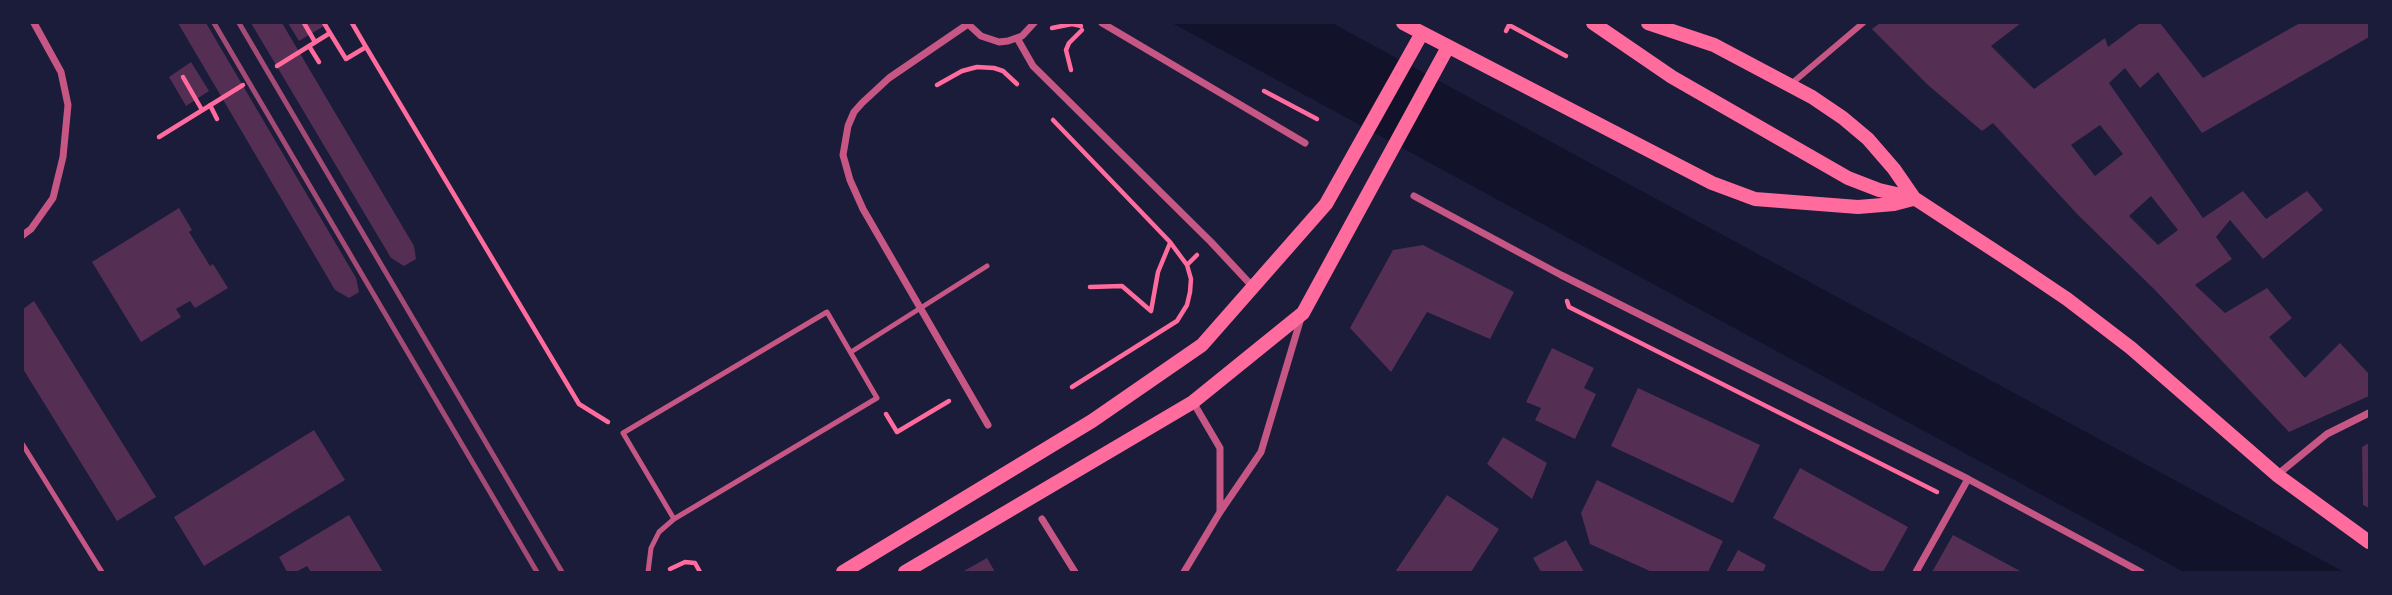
<!DOCTYPE html>
<style>
body{margin:0}
#map{position:relative;width:2392px;height:595px;overflow:hidden;background:#1b1b3a;font-family:Lora,serif}
canvas{display:block}
.frame{position:absolute;inset:0;border:24px solid #1b1b3a;pointer-events:none}
</style>
<div id="map">
<canvas width="2392" height="595"></canvas>
<div class="frame"></div>
</div>
<script>
const g = document.querySelector('canvas').getContext('2d');
g.lineJoin = 'round';
function fillPath(path, color) { g.fillStyle = color; g.fill(path, 'evenodd'); }
const toPath = rows => new Path2D(rows.map(r => 'M' + r).join(''));
function stroke(path, color, width, dash) { g.strokeStyle = color; g.lineWidth = width; g.lineCap = dash ? 'butt' : 'round'; g.setLineDash(dash || []); g.stroke(path); }
fillPath(toPath([
 [1172,23,1332,23,2344,572,2184,572]
]), '#12122b');
fillPath(toPath([
 [178,23,206,23,356,278,359,292,349,298,335,290],
 [251,23,282,23,414,246,416,259,404,266,391,258],
 [288,23,322,23,324,26,299,41],
 [1880,23,2021,23,1991,46,2034,89,2105,38,2108,47,2140,23,2160,23,2203,78,2300,23,2369,23,2369,37,2202,133,2158,72,2140,88,2125,68,2109,83,2203,218,2243,191,2266,219,2307,191,2323,210,2263,259,2230,220,2216,237,2232,259,2195,285,2225,313,2267,288,2292,318,2269,337,2305,378,2340,343,2369,374,2369,396,2289,432,2154,289,2079,216,1993,123,1982,131,1928,85,1872,29],
 [2100,125,2123,154,2095,176,2071,145],
 [2151,196,2178,230,2158,245,2129,216],
 [191,62,209,91,186,106,169,77],
 [179,208,192,230,189,232,210,266,213,264,228,288,195,308,190,301,176,309,181,317,141,342,92,262],
 [1423,245,1514,292,1490,339,1427,312,1391,372,1350,328,1393,250],
 [34,301,156,497,117,521,23,369,23,309],
 [1552,348,1594,368,1584,388,1596,394,1575,439,1535,420,1541,408,1526,402],
 [1638,388,1760,445,1733,503,1611,446],
 [314,430,345,480,204,566,174,517],
 [1503,437,1547,463,1532,499,1487,464],
 [2369,443,2369,508,2363,505,2362,447],
 [1800,468,1908,527,1883,572,1873,572,1773,518],
 [1597,480,1723,541,1708,572,1652,572,1590,544,1581,513],
 [1447,495,1499,529,1471,572,1395,572],
 [349,515,383,572,311,572,307,566,296,572,287,572,279,557],
 [1953,535,2022,572,1932,572],
 [1566,540,1584,572,1541,572,1533,558],
 [1738,550,1766,565,1763,572,1726,572],
 [987,558,995,572,962,572]
]), '#542f53');
stroke(toPath([
 [304,23,315,42],
 [324,23,330,33],
 [352,23,366,47],
 [1052,28,1072,24,1081,26],
 [1506,31,1509,25,1566,56],
 [309,46,319,62],
 [277,66,330,33,346,59,366,47,579,404,608,422],
 [1071,70,1066,50,1069,43,1082,30],
 [183,77,202,110],
 [937,85,962,71,977,67,994,68,1003,71,1017,84],
 [1264,91,1317,119],
 [210,105,217,119],
 [1053,120,1170,242,1187,265,1197,255],
 [159,137,243,85],
 [1090,287,1122,286,1151,311,1158,272,1170,243],
 [1567,301,1569,307,1937,492],
 [1072,387,1177,321,1187,305,1190,292,1191,279,1187,265],
 [886,414,897,432,949,401],
 [670,569,685,562,695,563,700,572]
]), '#ff6b9d', 4.5);
stroke(toPath([
 [851,352,987,266],
 [23,445,102,572],
 [648,572,651,548,659,532,674,519,877,398,827,312,623,433,674,519]
]), '#c65784', 5);
stroke(toPath([
 [1791,84,1863,23]
]), '#c65784', 6);
stroke(toPath([
 [967,23,981,36,999,42,1008,41,1022,36,1034,23],
 [1102,23,1305,143],
 [968,24,889,78,862,103,854,112,848,126,843,155,850,180,863,209,988,425],
 [1017,38,1033,66,1211,242,1253,287],
 [1414,196,1561,275,1968,479,2141,572],
 [23,235,31,229,53,198,63,157,68,105,61,72,34,23],
 [1193,402,1220,448,1220,512],
 [2277,475,2327,434,2369,413],
 [1042,519,1075,572],
 [1184,572,1220,512,1261,452,1301,318],
 [1916,572,1968,479]
]), '#c65784', 7);
stroke(toPath([
 [1403,23,1712,183,1755,199,1858,207,1894,204,1913,199],
 [1593,23,1672,77,1848,178,1879,190,1914,198,2018,266,2067,299,2131,348,2277,475,2369,542],
 [1648,23,1714,45,1812,97,1843,118,1868,139,1894,169,1914,198],
 [843,572,1092,421,1202,345,1326,204,1422,33],
 [905,572,1193,402,1303,313,1448,47]
]), '#ff6b9d', 14);
stroke(toPath([
 [214,23,537,572],
 [239,23,562,572]
]), '#a44b75', 5);
</script>
